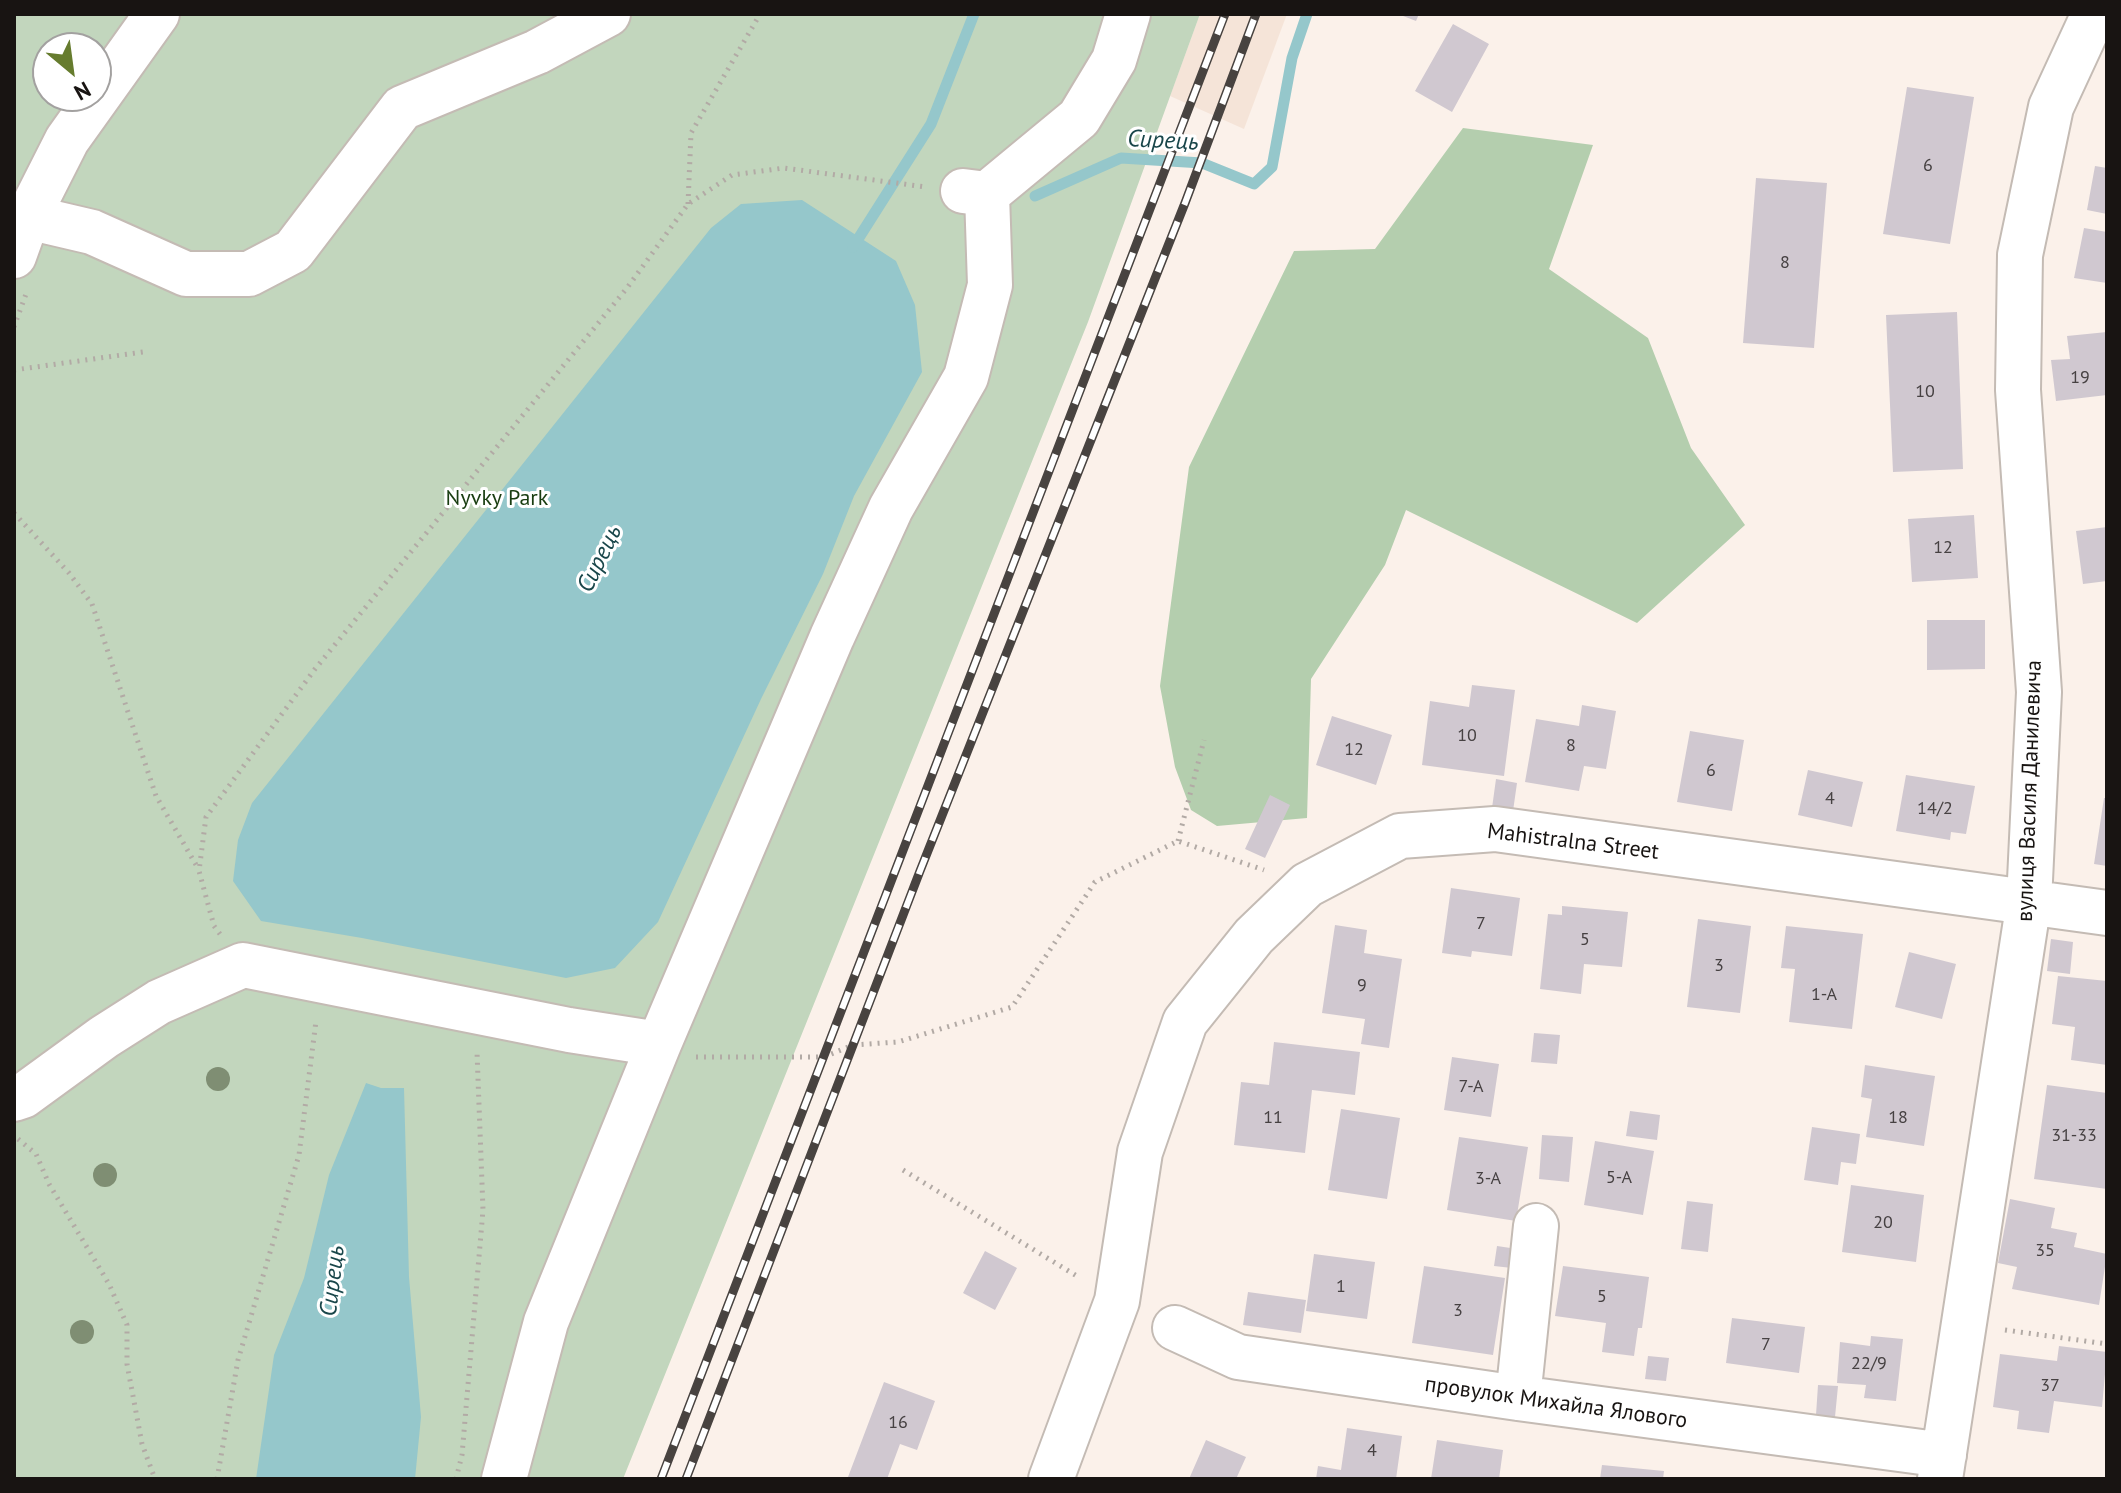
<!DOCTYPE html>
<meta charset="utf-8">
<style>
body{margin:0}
#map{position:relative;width:2121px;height:1493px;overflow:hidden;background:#fbf1ea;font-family:"PT Sans",sans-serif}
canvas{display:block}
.frame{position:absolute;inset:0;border:16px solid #181412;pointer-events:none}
.north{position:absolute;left:32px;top:32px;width:80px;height:80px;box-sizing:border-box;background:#fff;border:2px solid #a3a1a0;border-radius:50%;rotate:151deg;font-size:22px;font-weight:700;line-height:32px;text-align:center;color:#181412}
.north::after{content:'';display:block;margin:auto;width:28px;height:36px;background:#667c2e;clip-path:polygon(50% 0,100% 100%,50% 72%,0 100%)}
</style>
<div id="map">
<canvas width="2121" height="1493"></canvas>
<div class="frame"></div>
<div class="north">N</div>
</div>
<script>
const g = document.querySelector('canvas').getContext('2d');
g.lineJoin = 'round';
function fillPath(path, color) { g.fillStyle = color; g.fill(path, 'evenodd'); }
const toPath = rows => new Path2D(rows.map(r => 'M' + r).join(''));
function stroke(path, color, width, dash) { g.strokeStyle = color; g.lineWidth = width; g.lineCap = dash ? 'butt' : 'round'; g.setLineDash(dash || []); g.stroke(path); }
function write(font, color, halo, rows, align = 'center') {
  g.font = font + ' "PT Sans",sans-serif'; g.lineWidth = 6; g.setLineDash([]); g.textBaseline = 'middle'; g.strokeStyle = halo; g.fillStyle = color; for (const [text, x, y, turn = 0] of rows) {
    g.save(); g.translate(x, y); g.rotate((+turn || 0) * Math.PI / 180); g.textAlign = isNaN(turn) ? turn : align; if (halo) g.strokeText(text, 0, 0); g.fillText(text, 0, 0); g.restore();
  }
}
fillPath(toPath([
 [1200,14,1287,14,1244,129,1170,96]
]), '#f5e4d8');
fillPath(toPath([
 [14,14,1200,14,1088,322,623,1479,14,1479],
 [48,48,96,48,96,96,48,96]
]), '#c2d6bd');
fillPath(toPath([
 [1463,128,1593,145,1549,269,1648,338,1691,448,1745,525,1637,623,1406,510,1385,565,1311,679,1307,818,1217,826,1191,810,1175,767,1160,686,1189,467,1294,251,1375,249]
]), '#b4ceae');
fillPath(toPath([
 [802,200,896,261,915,305,922,372,854,496,823,574,761,699,658,922,615,968,566,978,362,938,261,921,233,881,238,840,252,803,711,228,741,204],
 [366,1083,381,1088,404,1088,409,1277,421,1417,415,1479,256,1479,274,1355,304,1278,329,1175]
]), '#95c7cb');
stroke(toPath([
 [1035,196,1121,158,1202,163,1254,184,1272,167,1292,58,1307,14],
 [853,247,931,124,974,14]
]), '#95c7cb', 11);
fillPath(toPath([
 [1398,14,1419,14,1416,21],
 [1453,24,1489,44,1452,112,1415,91],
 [1907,87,1974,97,1950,244,1883,234],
 [2095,166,2107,168,2107,214,2087,210],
 [1756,178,1827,183,1814,348,1743,343],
 [2084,228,2107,232,2107,283,2074,278],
 [1957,312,1963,469,1893,472,1886,315],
 [2107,332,2107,395,2056,401,2051,360,2070,359,2067,336],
 [1974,515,1978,578,1912,582,1908,519],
 [2107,527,2107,581,2083,584,2076,531],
 [1927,620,1985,620,1985,669,1927,670],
 [1472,685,1515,690,1504,776,1422,765,1430,701,1469,707],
 [1582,705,1616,711,1606,769,1584,766,1579,791,1525,782,1536,719,1579,726],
 [1332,716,1392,735,1376,785,1316,765],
 [1690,731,1744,740,1732,811,1677,802],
 [1808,770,1863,782,1852,827,1798,815],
 [1906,775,1975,786,1966,834,1951,832,1950,840,1896,831],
 [1496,779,1517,783,1513,811,1492,808],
 [1270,795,1290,805,1265,858,1245,849],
 [2104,798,2107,798,2107,866,2094,864],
 [1451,888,1520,898,1512,956,1472,951,1471,957,1442,953],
 [1562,906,1628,912,1622,967,1584,964,1581,994,1540,989,1548,914,1562,915],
 [1698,919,1751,926,1740,1013,1687,1007],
 [1335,925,1367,930,1364,953,1402,959,1389,1048,1361,1044,1365,1019,1322,1013],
 [1786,926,1863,934,1852,1029,1789,1022,1795,969,1781,968],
 [2051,939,2073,942,2070,974,2047,971],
 [1909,952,1956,964,1942,1019,1895,1007],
 [2058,976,2107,981,2107,1065,2071,1060,2075,1027,2052,1024],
 [1534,1033,1560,1035,1557,1064,1531,1062],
 [1274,1042,1360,1052,1355,1095,1312,1090,1305,1153,1234,1145,1241,1082,1269,1085],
 [1452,1057,1499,1064,1491,1117,1444,1110],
 [1865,1065,1935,1076,1924,1146,1866,1137,1872,1099,1861,1097],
 [2047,1085,2107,1093,2107,1189,2034,1179],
 [1341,1109,1400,1118,1387,1199,1328,1190],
 [1630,1111,1660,1115,1657,1140,1626,1136],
 [1812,1127,1860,1134,1856,1164,1841,1162,1838,1185,1804,1180],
 [1542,1135,1573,1137,1569,1182,1539,1179],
 [1459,1137,1528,1147,1516,1221,1447,1210],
 [1595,1141,1654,1151,1643,1215,1584,1205],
 [1851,1185,1924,1195,1916,1262,1842,1252],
 [2010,1199,2055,1208,2051,1228,2077,1233,2074,1247,2107,1254,2099,1305,2012,1289,2017,1267,1998,1263],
 [1687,1201,1713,1204,1708,1252,1681,1249],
 [1497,1246,1524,1250,1521,1269,1494,1266],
 [985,1251,1017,1268,995,1310,963,1293],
 [1314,1254,1375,1262,1367,1319,1306,1311],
 [1424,1266,1505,1278,1493,1355,1412,1343],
 [1563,1266,1649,1277,1642,1328,1638,1328,1634,1356,1602,1352,1606,1323,1555,1316],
 [1248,1292,1306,1300,1301,1333,1243,1325],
 [1732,1318,1805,1327,1799,1373,1726,1363],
 [1871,1336,1903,1339,1896,1401,1864,1398,1866,1385,1837,1383,1840,1342,1870,1346],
 [2059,1346,2107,1352,2102,1407,2054,1401,2049,1433,2017,1429,2019,1411,1993,1407,2000,1354,2057,1361],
 [1648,1356,1669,1358,1666,1381,1645,1379],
 [884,1382,935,1401,917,1450,900,1444,887,1479,852,1479,848,1477],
 [1818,1385,1838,1386,1835,1417,1816,1415],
 [1347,1428,1402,1436,1396,1479,1316,1479,1318,1466,1341,1470],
 [1206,1440,1246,1457,1236,1479,1189,1479],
 [1437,1440,1503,1450,1499,1479,1431,1479],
 [1602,1465,1664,1471,1663,1479,1600,1479]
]), '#d0c8d0');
const minor = toPath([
 [963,191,987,194,1079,118,1114,60,1128,14],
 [28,217,92,232,186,274,249,274,293,251,402,108,537,52,608,14],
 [14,256,28,217,67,140,157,14],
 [14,1099,23,1096,104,1037,159,1002,243,965,569,1030,659,1044],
 [1175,1328,1238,1357,1518,1398,1944,1455],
 [1518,1398,1536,1226],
 [504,1479,546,1322,659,1044,832,637,891,508,966,377,990,285,987,194],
 [1051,1479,1117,1301,1140,1152,1185,1022,1254,936,1307,885,1400,836,1495,829,2107,913],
 [1940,1479,2029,901,2039,692,2018,390,2020,255,2051,107,2094,14]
]);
stroke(minor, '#c4bbb4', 48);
stroke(toPath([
 [688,204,691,133,760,14],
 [14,327,26,294],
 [14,370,143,352],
 [14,513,69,573,92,604,156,796,199,870],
 [1178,841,1204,740],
 [220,934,214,926,199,871,206,817,315,669,627,288,688,204,732,175,784,168,926,187],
 [696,1057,824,1057,853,1045,898,1042,1012,1007,1095,882,1178,841,1264,870],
 [18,1139,36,1154,49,1184,109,1284,127,1325,127,1364,142,1444,155,1479],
 [903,1170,1080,1278],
 [2005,1330,2107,1344],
 [217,1479,238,1360,299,1155,316,1021],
 [456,1479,462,1455,483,1210,477,1052]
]), '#b2aaa5', 5, [2, 6]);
stroke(minor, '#fff', 44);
const rail = toPath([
 [661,1479,1225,14],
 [686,1479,920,871,1185,203,1256,14]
]);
stroke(rail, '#484340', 9);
stroke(rail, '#fff', 6, [18]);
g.fillStyle = '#7f8e73';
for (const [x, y] of [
 [218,1079],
 [105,1175],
 [82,1332]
]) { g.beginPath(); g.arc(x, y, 12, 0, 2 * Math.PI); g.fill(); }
write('18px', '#464142', null, [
 ["6",1928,166],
 ["8",1785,263],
 ["19",2080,378],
 ["10",1925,392],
 ["12",1943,548],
 ["10",1467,736],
 ["8",1571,746],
 ["12",1354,750],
 ["6",1711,771],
 ["4",1830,799],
 ["14/2",1935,809],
 ["7",1481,924],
 ["5",1585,940],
 ["3",1719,966],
 ["9",1362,986],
 ["1-А",1824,995],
 ["7-А",1471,1087],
 ["11",1273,1118],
 ["18",1898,1118],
 ["31-33",2074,1136],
 ["5-А",1619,1178],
 ["3-А",1488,1179],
 ["20",1883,1223],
 ["35",2045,1251],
 ["1",1341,1287],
 ["5",1602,1297],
 ["3",1458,1311],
 ["7",1766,1345],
 ["22/9",1869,1364],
 ["37",2050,1386],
 ["16",898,1423],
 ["4",1372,1451]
]);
write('22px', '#193d11', '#fff', [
 ["Nyvky Park",497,499]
]);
write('22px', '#181412', '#fff', [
 ["вулиця Василя Данилевича",2030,791,-88],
 ["Mahistralna Street",1573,842,7],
 ["провулок Михайла Ялового",1556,1403,8]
]);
write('italic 24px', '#19464a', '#fff', [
 ["Сирець",1163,141,3],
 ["Сирець",600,559,-64],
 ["Сирець",333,1281,-83]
]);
</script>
